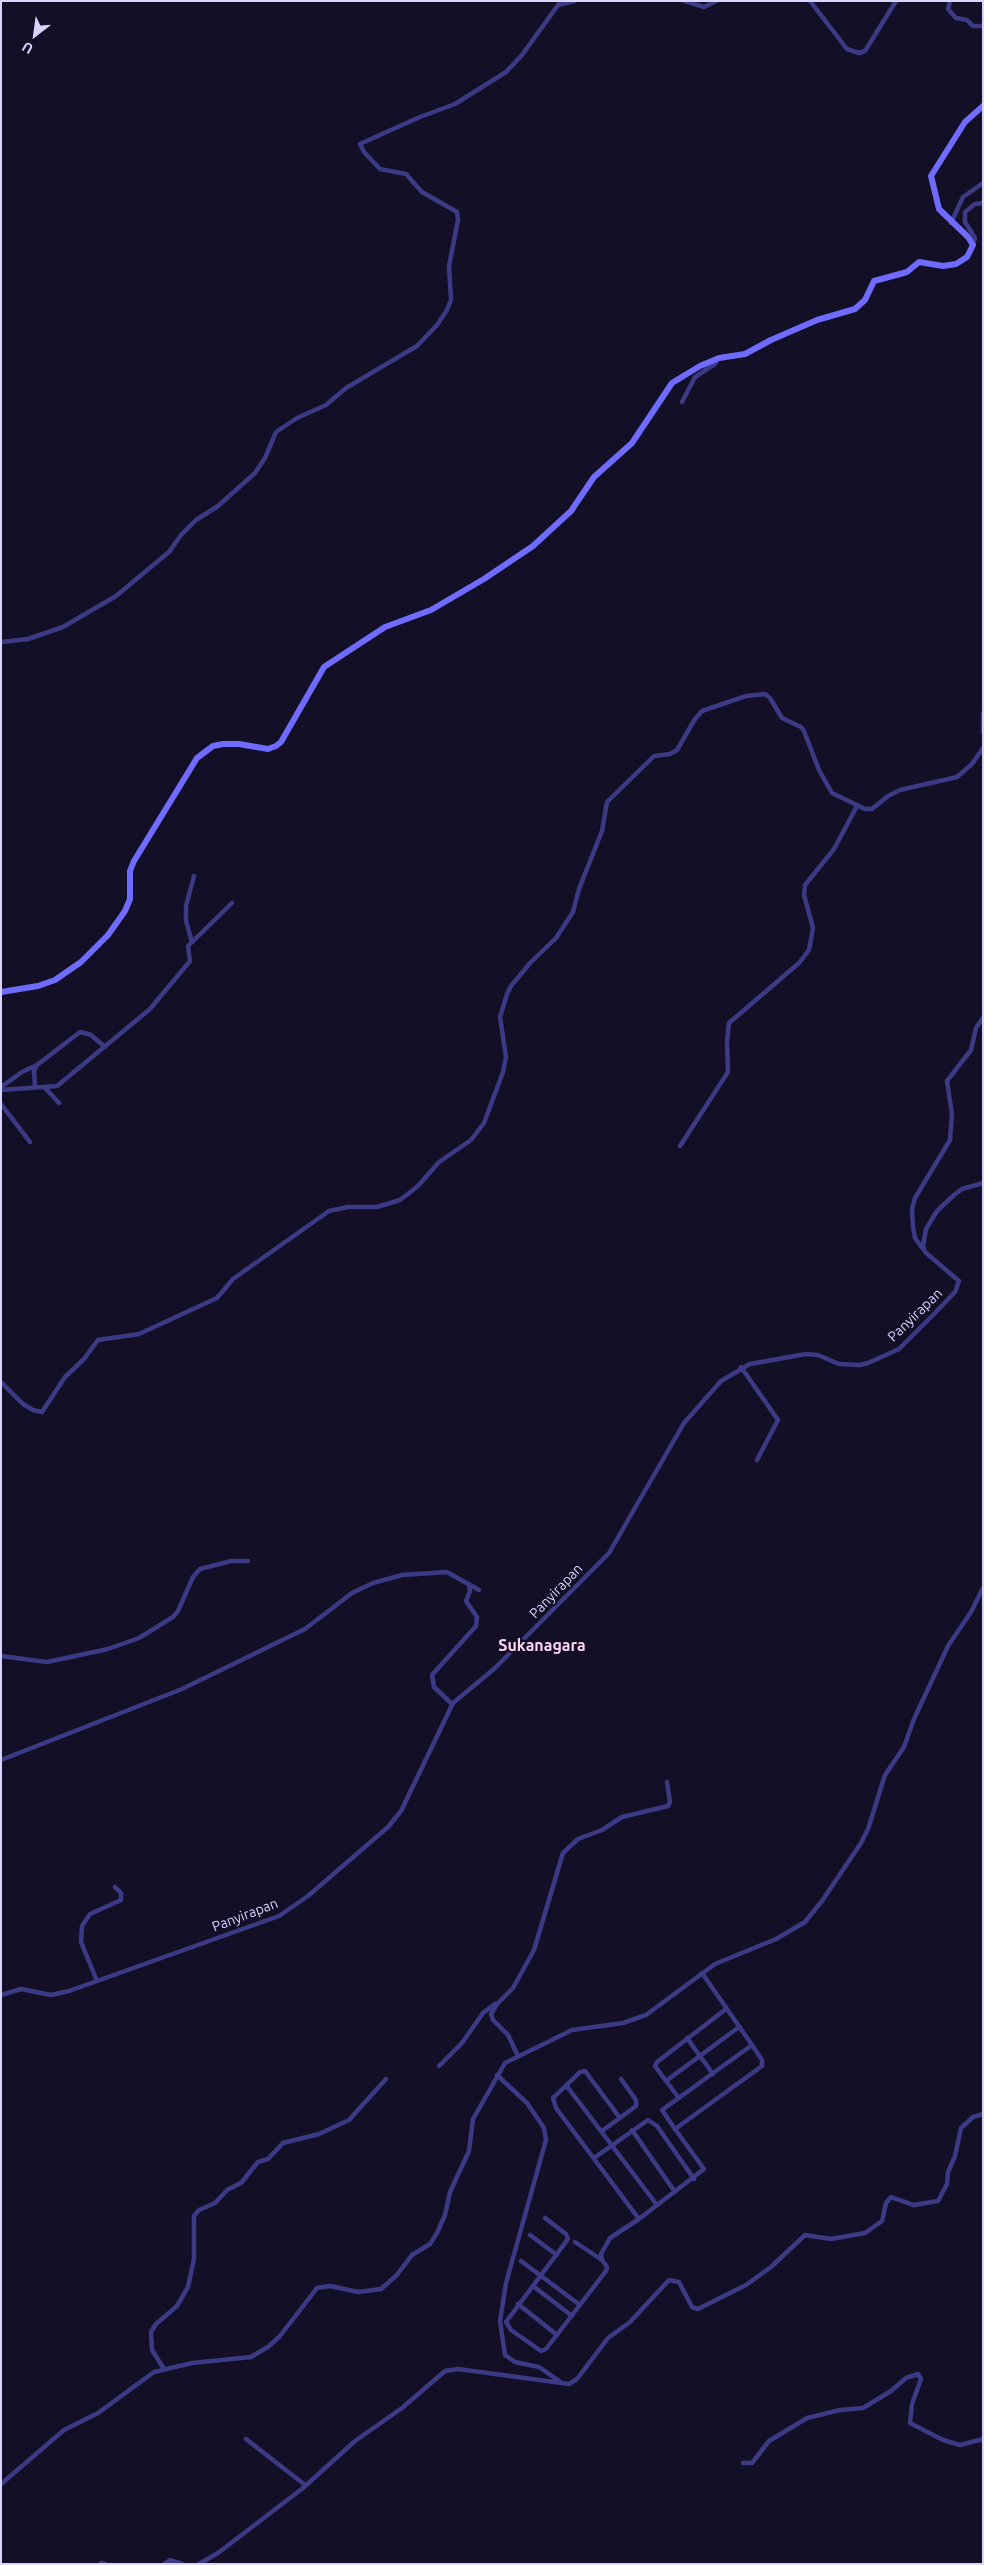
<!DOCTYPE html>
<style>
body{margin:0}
#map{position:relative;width:984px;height:2565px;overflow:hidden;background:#130f26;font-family:Ubuntu,sans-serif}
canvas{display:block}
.frame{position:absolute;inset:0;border:2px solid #d9d4ff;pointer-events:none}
.north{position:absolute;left:10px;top:10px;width:50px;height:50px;-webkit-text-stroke:4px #130f26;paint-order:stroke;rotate:210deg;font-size:14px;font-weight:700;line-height:20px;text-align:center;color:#d9d4ff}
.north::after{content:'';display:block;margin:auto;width:18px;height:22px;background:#d9d4ff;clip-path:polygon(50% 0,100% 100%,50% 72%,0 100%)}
</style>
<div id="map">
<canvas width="984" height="2565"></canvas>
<div class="frame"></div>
<div class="north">U</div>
</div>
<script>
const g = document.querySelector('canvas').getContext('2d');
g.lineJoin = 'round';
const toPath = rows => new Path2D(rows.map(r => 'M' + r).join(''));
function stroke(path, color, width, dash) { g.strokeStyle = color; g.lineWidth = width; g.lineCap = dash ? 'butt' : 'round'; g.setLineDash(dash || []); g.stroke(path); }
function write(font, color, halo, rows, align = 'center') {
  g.font = font + ' Ubuntu,sans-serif'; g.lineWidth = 4.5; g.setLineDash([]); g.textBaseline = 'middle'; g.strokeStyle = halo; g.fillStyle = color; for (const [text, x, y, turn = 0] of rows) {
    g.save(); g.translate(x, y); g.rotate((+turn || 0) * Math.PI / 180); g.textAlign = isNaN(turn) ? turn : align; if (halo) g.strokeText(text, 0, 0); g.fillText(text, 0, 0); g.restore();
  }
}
stroke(toPath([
 [685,1,704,7,716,1],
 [810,1,847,49,859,53,865,51,896,1],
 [950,1,948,9,956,18,967,20,973,26,983,26],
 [558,5,574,1],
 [951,223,963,197,983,183],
 [973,245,975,238,965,222,965,212,975,204,983,203],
 [682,402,695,377,715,364,718,359],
 [1,642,28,639,63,627,116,596,169,552,181,535,196,520,218,506,255,473,265,458,276,432,297,418,326,405,346,388,417,346,437,325,447,310,451,300,449,266,458,220,457,212,422,192,406,174,380,169,364,152,360,144,420,117,455,104,506,72,522,55,561,1],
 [983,713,983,732],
 [192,942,186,921,186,906,194,876],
 [1,1087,22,1072,37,1065,80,1032,91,1035,105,1047],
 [35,1087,34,1071,37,1065],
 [45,1088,59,1103],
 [1,1090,57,1086,150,1009,190,961,188,946,232,903],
 [1,1104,30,1142],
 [680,1146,728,1072,727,1042,729,1023,799,963,809,950,813,928,804,895,805,885,834,849,857,806],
 [923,1249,915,1238,913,1227,912,1209,915,1198,950,1140,952,1114,947,1081,971,1050,976,1028,983,1018],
 [741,1367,778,1420,757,1460],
 [1,1382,23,1404,33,1410,42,1412,65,1377,84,1359,98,1340,139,1334,217,1298,233,1279,329,1211,348,1207,377,1207,400,1200,418,1186,439,1162,471,1140,484,1123,503,1072,506,1057,500,1017,507,994,511,986,531,962,556,938,573,912,579,889,602,831,607,802,654,756,670,754,677,750,695,719,702,711,746,696,765,694,770,698,782,718,801,727,804,731,819,770,832,793,865,809,872,809,888,796,900,790,957,777,972,764,983,748],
 [1,1656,47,1662,108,1649,139,1638,173,1617,178,1611,193,1577,200,1569,231,1561,248,1561],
 [452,1704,434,1687,432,1675,476,1626,477,1617,466,1601,470,1591,469,1584],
 [1,1760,182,1689,305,1629,352,1593,373,1583,402,1575,447,1572,479,1590],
 [97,1981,81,1942,82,1926,90,1914,121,1900,121,1893,115,1887],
 [1,1995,21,1989,51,1995,69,1991,279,1916,308,1896,388,1827,401,1811,453,1703,495,1668,609,1553,684,1423,721,1381,750,1364,806,1354,818,1355,839,1364,860,1365,868,1363,899,1349,931,1317,955,1292,959,1281,925,1252,923,1246,926,1229,937,1211,954,1195,962,1189,983,1183],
 [687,2038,713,2074],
 [518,2056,508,2035,493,2020,491,2014,497,2004,513,1988,534,1950,563,1853,578,1839,602,1830,622,1817,668,1806,670,1802,667,1782],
 [439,2066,462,2043,483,2013,495,2004],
 [497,2075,527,2103,544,2128,546,2140,506,2283,500,2321,505,2355,515,2362,539,2367,562,2383],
 [666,2081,655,2066,657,2062,726,2009],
 [566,2085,657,2205],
 [679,2098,666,2081,739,2027],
 [620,2118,585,2071,580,2072,553,2098,556,2108,639,2219],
 [675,2129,662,2110,752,2045,702,1973],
 [632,2130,675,2192],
 [602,2131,636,2106,636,2100,621,2079],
 [594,2158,648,2120,657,2126,694,2179],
 [545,2218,566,2234,568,2239,506,2322,511,2330,541,2351,546,2349,606,2271,607,2267,602,2260,601,2254,610,2238,639,2219,704,2169,675,2129,762,2066,762,2060,752,2045],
 [530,2235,557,2255],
 [575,2242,602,2260],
 [521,2261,580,2305],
 [533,2286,572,2316],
 [518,2304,557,2335],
 [164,2369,152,2350,151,2332,156,2324,177,2306,188,2287,194,2259,194,2216,199,2210,215,2203,227,2190,241,2183,258,2162,268,2159,283,2143,319,2134,349,2120,386,2079],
 [246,2439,305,2485],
 [743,2463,752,2463,769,2441,807,2418,840,2410,863,2408,891,2391,906,2378,918,2374,921,2379,912,2404,910,2423,943,2440,960,2445,983,2439],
 [1,2484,64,2430,98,2413,154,2372,192,2363,251,2357,268,2347,280,2336,317,2288,330,2286,358,2292,381,2289,396,2276,412,2255,430,2244,437,2233,445,2215,450,2192,469,2151,473,2119,505,2063,572,2030,623,2023,646,2015,715,1964,776,1939,805,1922,822,1901,861,1843,868,1829,885,1775,904,1747,914,1719,948,1646,971,1612,983,1588],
 [101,2563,105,2564],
 [164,2564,170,2560,182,2564],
 [199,2564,218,2553,303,2488,355,2441,402,2408,445,2371,458,2369,569,2384,577,2379,608,2338,630,2322,669,2280,679,2282,692,2307,698,2309,746,2285,771,2267,805,2235,831,2239,865,2233,882,2221,886,2203,891,2197,914,2205,938,2201,947,2184,948,2172,955,2156,961,2128,973,2117,983,2114]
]), '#3d3a85', 4.5);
stroke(toPath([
 [1,992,38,986,55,980,81,962,108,935,125,911,130,899,130,871,134,861,197,758,213,746,223,744,239,744,268,749,276,746,281,742,324,667,385,627,431,610,484,579,533,546,571,511,594,477,632,443,672,383,700,366,719,358,745,354,771,340,817,320,855,309,865,300,874,281,907,272,919,262,943,266,956,264,967,257,973,245,968,237,939,209,931,176,965,122,983,106]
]), '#6f6bff', 6);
write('14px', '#d9d4ff', '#130f26', [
 ["Panyirapan",915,1315,-44],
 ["Panyirapan",556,1591,-46],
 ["Panyirapan",245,1915,-21]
]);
write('bold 16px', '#ffd6f0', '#130f26', [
 ["Sukanagara",542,1646]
]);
</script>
